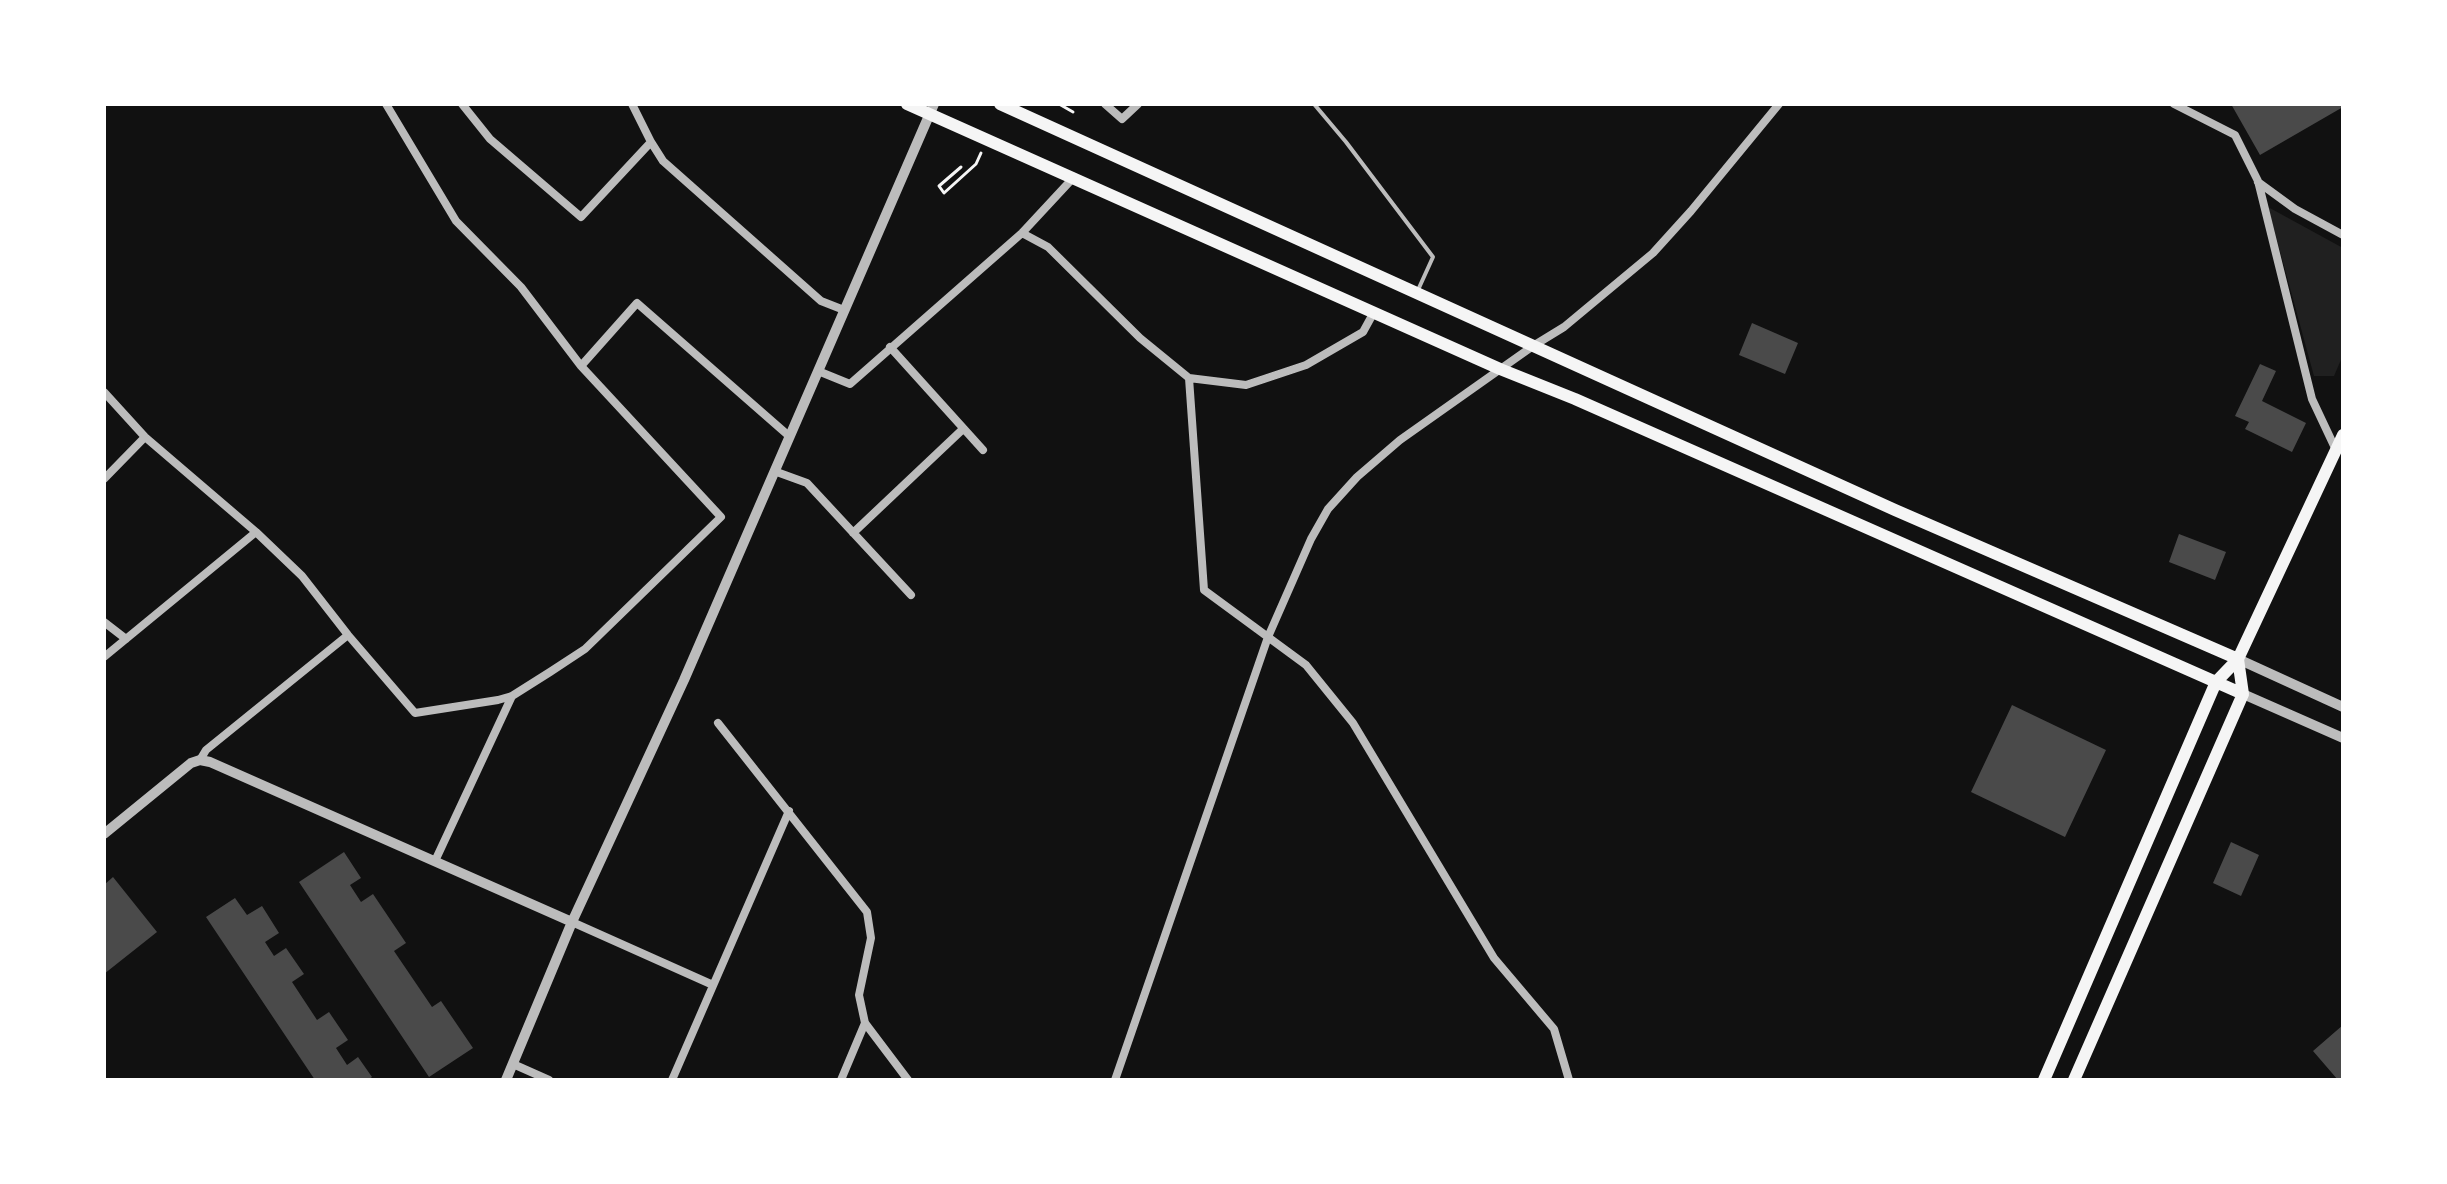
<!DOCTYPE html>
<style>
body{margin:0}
#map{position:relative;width:2447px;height:1184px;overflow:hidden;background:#111;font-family:"Noto Serif",serif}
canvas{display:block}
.frame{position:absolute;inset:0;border:106px solid #fff;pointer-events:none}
</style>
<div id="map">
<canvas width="2447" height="1184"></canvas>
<div class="frame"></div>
</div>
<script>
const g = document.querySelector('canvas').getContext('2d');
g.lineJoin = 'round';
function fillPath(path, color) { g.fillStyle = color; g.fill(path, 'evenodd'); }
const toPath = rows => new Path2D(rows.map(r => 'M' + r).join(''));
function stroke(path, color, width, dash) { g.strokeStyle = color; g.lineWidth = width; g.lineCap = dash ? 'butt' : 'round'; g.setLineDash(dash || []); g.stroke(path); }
fillPath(toPath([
 [2268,207,2343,248,2343,355,2334,376,2314,376]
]), '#202020');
fillPath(toPath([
 [2231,104,2343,104,2343,107,2260,155],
 [1752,323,1798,343,1785,374,1739,355],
 [2260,364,2276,371,2262,401,2306,423,2292,452,2245,429,2249,422,2235,416],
 [2179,534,2226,552,2215,580,2169,562],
 [2012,705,2106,750,2065,837,1971,792],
 [2231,842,2259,855,2241,896,2213,883],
 [344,852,361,878,350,885,361,902,373,894,406,943,394,951,432,1007,441,1001,473,1048,429,1077,299,882],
 [113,877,157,932,104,974,104,885],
 [235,898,247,915,262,906,279,933,265,942,274,956,286,948,304,974,292,982,317,1020,329,1012,348,1040,336,1048,347,1065,358,1057,372,1077,368,1080,315,1080,206,917],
 [2343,1025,2343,1080,2338,1080,2313,1051]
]), '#4a4a4a');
stroke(toPath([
 [1059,104,1073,112],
 [961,167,939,186,944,193,976,164,981,153]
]), '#f5f5f5', 3);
stroke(toPath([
 [1314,104,1346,142,1433,257,1418,290]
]), '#bcbcbc', 4);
stroke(toPath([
 [462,104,490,139,581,217,651,142,632,104],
 [1105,104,1122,119,1138,104],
 [2174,104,2235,135,2258,181,2312,399,2336,450],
 [651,142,663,161,821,301,844,310],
 [2258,182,2295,209,2343,235],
 [1022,233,1048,247,1140,338,1189,378,1204,590,1306,665,1353,723,1494,958,1554,1029,1569,1080],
 [890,347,983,450],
 [581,366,637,303,789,436],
 [818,371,850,384,1022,233,1074,177],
 [1189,378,1246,385,1306,365,1363,332,1374,312],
 [104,392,145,437,256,532,302,576,348,635,415,713,498,700,512,696,550,672,585,649,721,517,581,366,521,287,456,221,386,104],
 [774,471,807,483,911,595],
 [104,479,145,437],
 [853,533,963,429],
 [104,622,126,639],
 [104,657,256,532],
 [718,723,867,912,871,938,859,995,865,1023,908,1080],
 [200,760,206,750,348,635],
 [435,861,512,696],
 [572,922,713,985],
 [513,1064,549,1080],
 [672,1080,789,811],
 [841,1080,865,1023],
 [1115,1080,1268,637,1311,539,1328,509,1357,477,1400,440,1533,346,1564,327,1653,253,1691,211,1779,104]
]), '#bcbcbc', 8);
stroke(toPath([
 [2238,659,2343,707],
 [2243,694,2343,738],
 [104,834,191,763,200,760,210,762,572,922],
 [506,1080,572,922,684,680,934,104]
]), '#bcbcbc', 10);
stroke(toPath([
 [907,104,1500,369,1575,399,2243,694],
 [1000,104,1895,510,2238,659],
 [2238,659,2243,694],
 [2044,1080,2216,682,2238,659,2343,435],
 [2074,1080,2243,694]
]), '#f5f5f5', 12);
</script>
